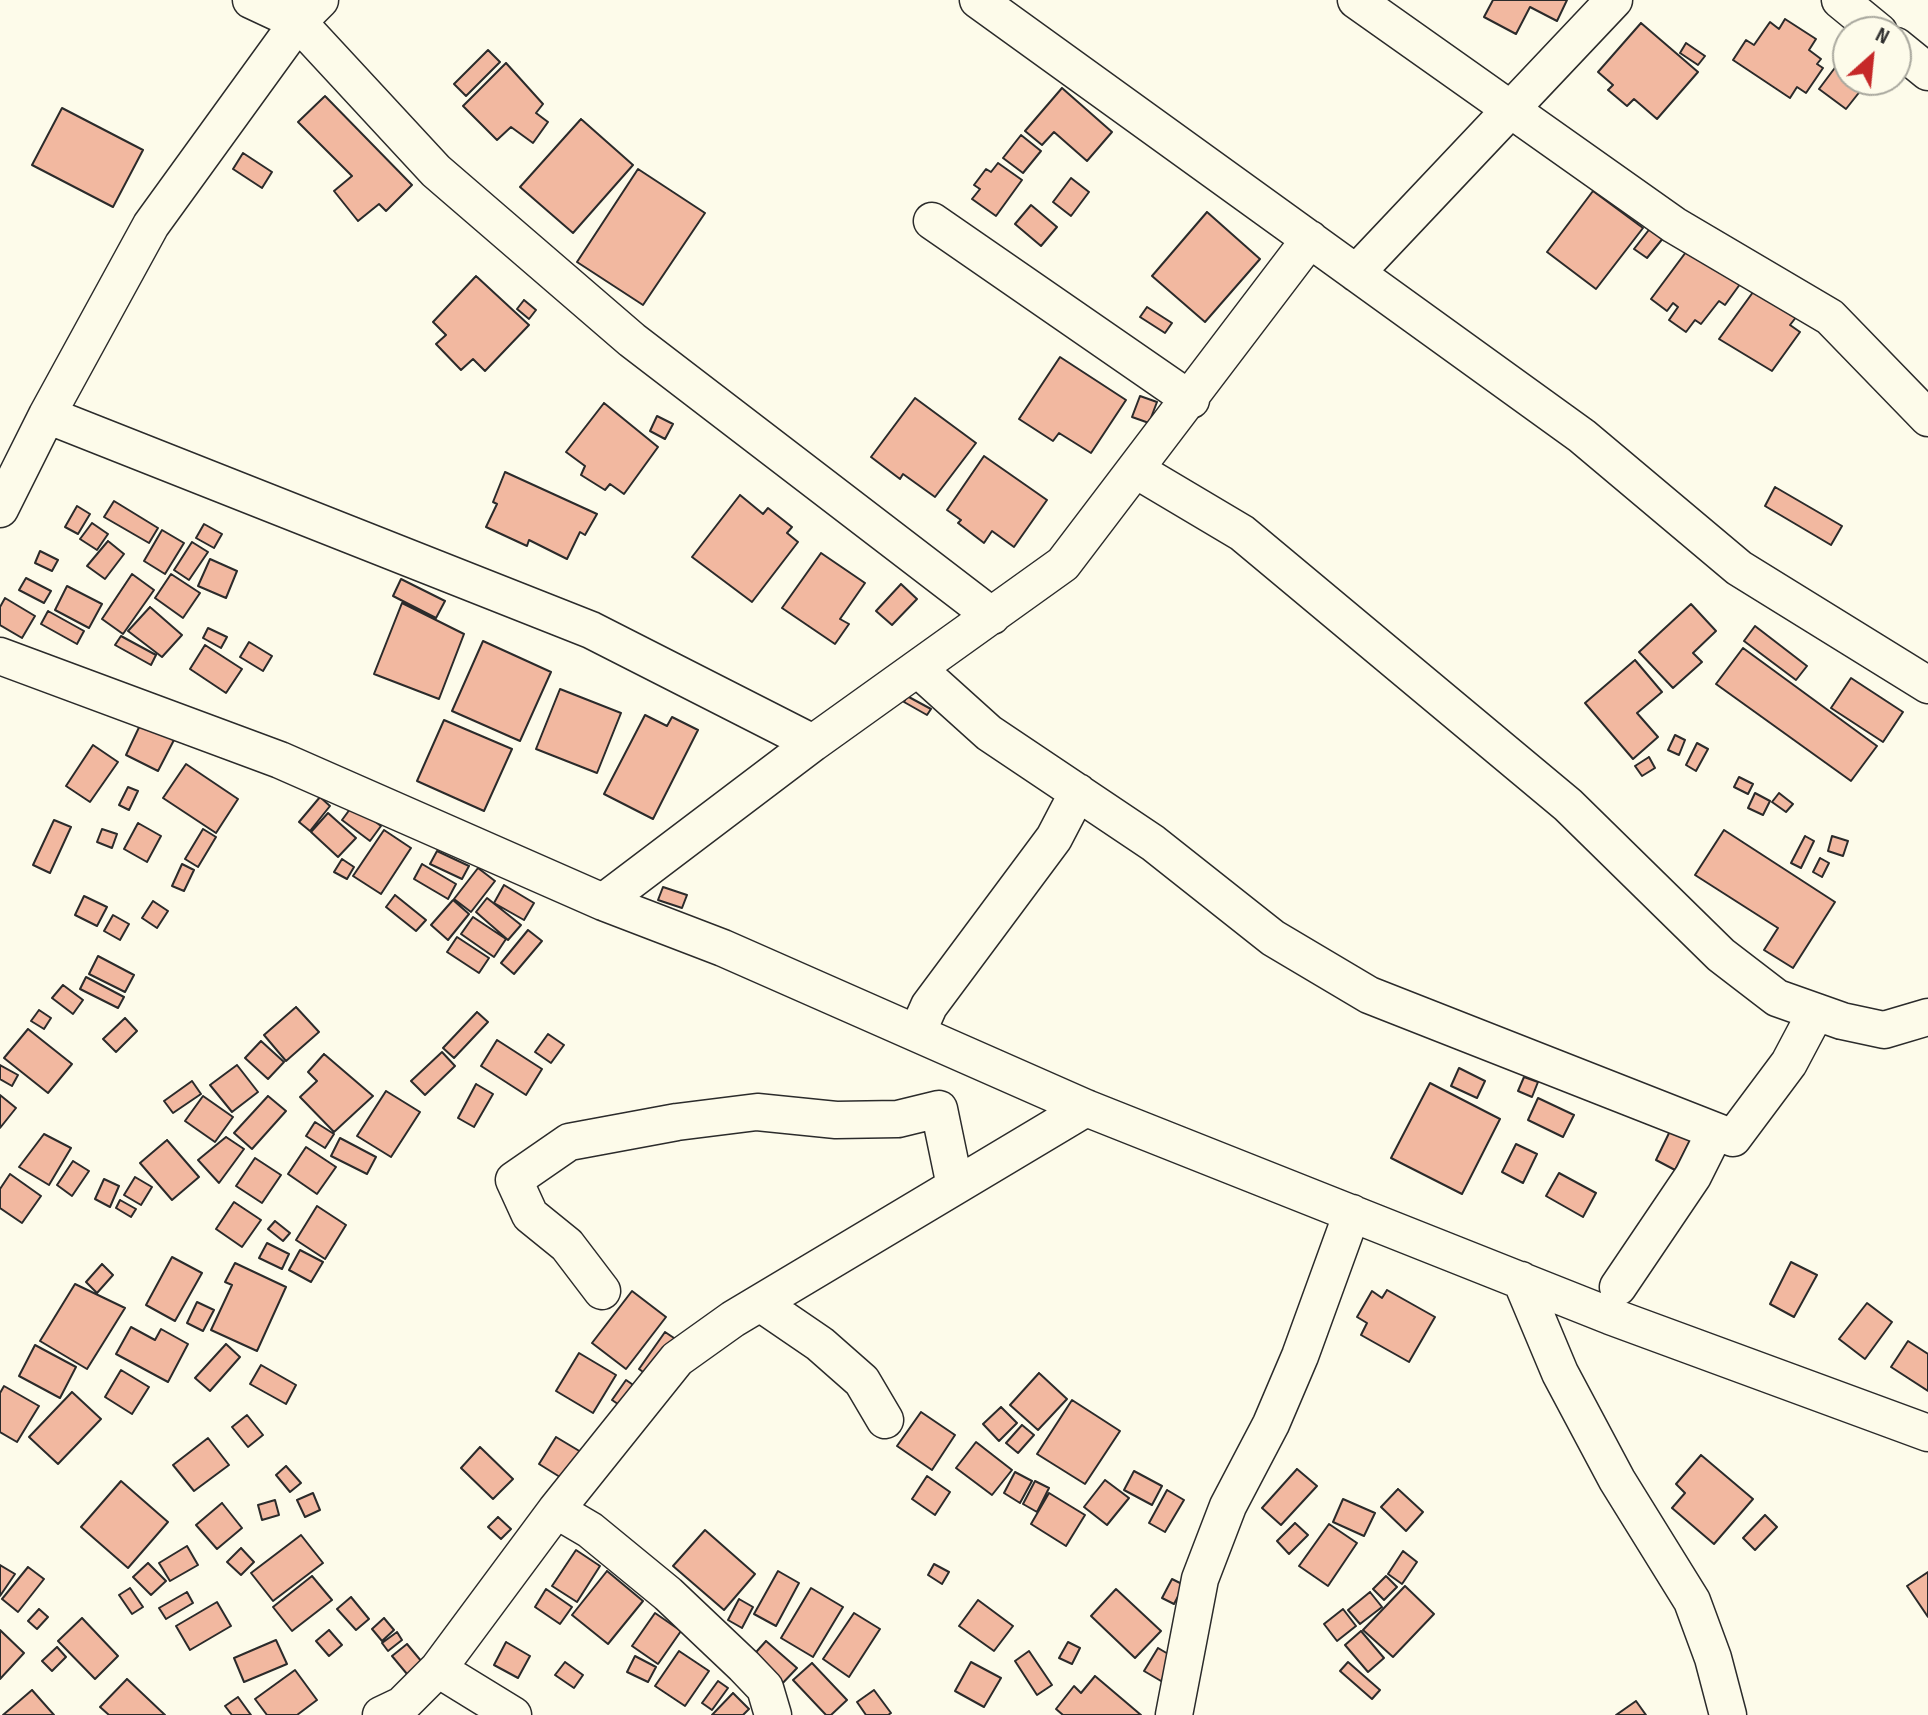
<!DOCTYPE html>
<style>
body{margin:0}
#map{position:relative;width:1928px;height:1715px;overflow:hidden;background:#fdfbea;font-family:"Sofia Sans Condensed",sans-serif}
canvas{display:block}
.north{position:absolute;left:1832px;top:16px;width:80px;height:80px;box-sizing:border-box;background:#fdfbea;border:2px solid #a9a89e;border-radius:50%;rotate:27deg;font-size:22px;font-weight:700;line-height:32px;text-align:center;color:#2b2b2b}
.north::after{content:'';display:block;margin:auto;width:28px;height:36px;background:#c62828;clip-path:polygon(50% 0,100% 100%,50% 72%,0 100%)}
</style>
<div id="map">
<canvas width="1928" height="1715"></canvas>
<div class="north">N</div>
</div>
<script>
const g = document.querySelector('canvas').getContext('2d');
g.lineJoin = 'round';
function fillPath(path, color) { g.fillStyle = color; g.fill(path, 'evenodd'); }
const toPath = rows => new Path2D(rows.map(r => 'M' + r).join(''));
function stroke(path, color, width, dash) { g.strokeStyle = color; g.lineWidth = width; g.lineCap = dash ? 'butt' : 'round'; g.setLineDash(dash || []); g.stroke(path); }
const building = toPath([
 [1493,0,1567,0,1557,21,1530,7,1516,34,1484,17,1493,0],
 [1785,19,1816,39,1809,50,1821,59,1817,64,1823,68,1806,93,1797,87,1790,98,1733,60,1746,40,1754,45,1770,22,1779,29,1785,19],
 [1641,23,1698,72,1657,119,1634,99,1627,106,1608,90,1613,85,1598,72,1641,23],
 [1686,43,1705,56,1698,65,1680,53,1686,43],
 [488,50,500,62,466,96,454,84,488,50],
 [506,63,543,104,536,113,548,122,533,143,511,127,497,140,463,106,506,63],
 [1837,65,1848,73,1848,80,1865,85,1846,109,1819,89,1837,65],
 [1062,88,1112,132,1087,161,1054,132,1042,145,1025,131,1062,88],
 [325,96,412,185,386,211,379,204,358,221,334,191,352,176,298,122,325,96],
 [62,108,143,150,113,207,32,165,62,108],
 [581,119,633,165,573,233,520,187,581,119],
 [1021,135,1041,151,1023,173,1003,158,1021,135],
 [243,153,272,172,262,188,233,169,243,153],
 [998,163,1022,180,996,216,972,199,980,189,974,185,986,169,991,172,998,163],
 [638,169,705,213,643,305,577,262,638,169],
 [1071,178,1089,192,1071,216,1053,202,1071,178],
 [1593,191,1643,228,1596,289,1547,252,1593,191],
 [1031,205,1057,227,1041,246,1015,224,1031,205],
 [1207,212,1260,259,1205,322,1152,276,1207,212],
 [1655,222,1668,232,1647,258,1634,249,1655,222],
 [1686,252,1743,280,1725,305,1719,301,1701,324,1695,320,1686,332,1669,320,1678,307,1673,303,1667,311,1651,299,1686,252],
 [476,276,529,325,485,371,473,359,461,370,436,344,446,335,433,322,476,276],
 [1756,288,1797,316,1790,325,1800,332,1772,371,1719,339,1756,288],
 [524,300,536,310,529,319,517,309,524,300],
 [1147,307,1172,323,1165,333,1140,317,1147,307],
 [1060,357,1126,400,1091,453,1059,433,1053,441,1019,419,1060,357],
 [1140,396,1157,402,1149,423,1132,417,1140,396],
 [915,398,976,443,935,497,903,474,900,479,871,457,915,398],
 [604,403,658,447,624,494,610,484,605,490,581,475,585,466,566,452,604,403],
 [657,416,673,424,665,439,650,431,657,416],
 [984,456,1047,500,1014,547,992,531,984,543,958,523,961,520,947,510,984,456],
 [505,472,597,514,585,535,580,532,567,559,529,540,527,546,486,527,497,504,493,502,505,472],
 [1775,487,1842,526,1831,545,1765,506,1775,487],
 [740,495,763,514,768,508,792,527,787,533,798,542,752,602,692,557,740,495],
 [114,501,158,528,149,543,104,517,114,501],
 [77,506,90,514,78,534,65,527,77,506],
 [92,523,108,534,97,550,80,539,92,523],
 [204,524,222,534,214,548,196,538,204,524],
 [162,530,184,543,165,574,144,561,162,530],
 [108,541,124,554,105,579,87,566,108,541],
 [192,542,208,552,189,580,174,570,192,542],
 [40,551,58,560,52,571,35,563,40,551],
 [821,553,865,583,840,619,849,624,835,644,782,608,821,553],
 [210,559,237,571,226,598,198,586,210,559],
 [132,574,154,590,123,634,102,619,132,574],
 [171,574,200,593,183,618,155,598,171,574],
 [26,578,51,591,44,603,19,590,26,578],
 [401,579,445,601,436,618,393,596,401,579],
 [901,584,917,599,892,625,876,611,901,584],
 [67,586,102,604,89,628,55,610,67,586],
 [5,598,35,616,22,638,0,625,0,607,5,598],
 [402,603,464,634,439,699,374,674,402,603],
 [1691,604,1716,631,1693,653,1702,662,1673,688,1639,652,1691,604],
 [150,607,182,635,162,657,128,631,150,607],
 [48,611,84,631,77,644,41,624,48,611],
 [1755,626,1807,666,1796,680,1744,641,1755,626],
 [208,628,227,637,221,648,203,638,208,628],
 [121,636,156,655,151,665,115,645,121,636],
 [483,641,551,672,520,741,452,711,483,641],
 [249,642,272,656,263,671,240,657,249,642],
 [205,645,242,669,226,693,190,669,205,645],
 [1743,648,1877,746,1851,781,1716,684,1743,648],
 [1635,660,1662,692,1637,713,1658,737,1633,759,1585,703,1635,660],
 [1851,678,1903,712,1883,742,1831,708,1851,678],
 [560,689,621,713,597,773,536,749,560,689],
 [907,696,931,709,927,715,904,702,907,696],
 [645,715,667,726,672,717,698,730,653,819,604,794,645,715],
 [444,720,512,749,484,811,417,781,444,720],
 [142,721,175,738,158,771,126,755,142,721],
 [1675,735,1685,740,1679,755,1668,750,1675,735],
 [1697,743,1708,749,1696,771,1686,765,1697,743],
 [93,745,118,762,90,802,66,786,93,745],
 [1649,757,1655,768,1642,776,1635,766,1649,757],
 [186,764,238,799,216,833,163,798,186,764],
 [1739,777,1753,784,1748,794,1734,787,1739,777],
 [128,787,138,791,129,810,119,805,128,787],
 [1755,793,1770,801,1763,815,1748,808,1755,793],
 [1779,793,1793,804,1786,812,1772,802,1779,793],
 [320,797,330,806,310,831,299,822,320,797],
 [353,805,381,826,370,841,342,820,353,805],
 [328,813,356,838,338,857,311,832,328,813],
 [54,820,71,827,50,873,33,865,54,820],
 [138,823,161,836,147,862,124,849,138,823],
 [102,829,117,834,112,848,97,842,102,829],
 [203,829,216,837,198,867,185,859,203,829],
 [384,830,411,848,381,894,353,876,384,830],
 [1724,830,1835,902,1793,968,1764,950,1778,928,1695,875,1724,830],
 [1805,836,1814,841,1801,868,1791,863,1805,836],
 [1832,836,1848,841,1843,856,1828,851,1832,836],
 [437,851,469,866,462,879,430,864,437,851],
 [1820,858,1829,863,1822,877,1813,872,1820,858],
 [342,859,354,867,347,879,334,872,342,859],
 [182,864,194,870,184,891,172,886,182,864],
 [422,864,456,884,448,899,414,879,422,864],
 [478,868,495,881,471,912,454,899,478,868],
 [504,885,534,903,524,920,494,903,504,885],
 [663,887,687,895,682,908,658,900,663,887],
 [395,895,426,920,416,931,386,907,395,895],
 [84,896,107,907,97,926,75,915,84,896],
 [487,898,521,925,508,940,476,912,487,898],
 [453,900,469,914,448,940,431,925,453,900],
 [153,901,168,911,157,928,142,918,153,901],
 [113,915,129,924,120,940,104,931,113,915],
 [473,917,506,939,494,957,461,934,473,917],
 [528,930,542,941,514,974,501,963,528,930],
 [457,937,489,958,479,973,447,952,457,937],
 [98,956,134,975,125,992,89,974,98,956],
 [86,977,124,997,118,1008,80,989,86,977],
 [63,985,83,1000,73,1014,52,998,63,985],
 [296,1007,319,1032,286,1061,264,1035,296,1007],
 [39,1010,51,1018,44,1029,31,1021,39,1010],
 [477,1012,488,1022,454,1058,443,1048,477,1012],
 [125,1018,137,1031,116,1052,103,1039,125,1018],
 [28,1029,72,1064,48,1093,4,1058,28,1029],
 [548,1034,564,1045,551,1063,535,1052,548,1034],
 [497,1040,542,1069,526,1095,481,1066,497,1040],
 [261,1041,284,1062,268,1079,245,1058,261,1041],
 [442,1052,455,1066,425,1095,411,1081,442,1052],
 [324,1054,373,1096,334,1132,300,1097,317,1081,308,1072,324,1054],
 [0,1065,18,1075,12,1086,0,1079,0,1065],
 [237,1065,258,1092,232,1112,210,1085,237,1065],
 [1459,1068,1485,1081,1477,1098,1451,1086,1459,1068],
 [1524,1077,1538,1082,1532,1097,1518,1091,1524,1077],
 [192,1081,201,1094,173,1113,164,1101,192,1081],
 [1430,1083,1500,1119,1462,1194,1391,1158,1430,1083],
 [476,1084,493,1094,474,1127,458,1118,476,1084],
 [386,1091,420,1112,391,1157,357,1136,386,1091],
 [0,1095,16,1108,0,1128,0,1095],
 [203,1096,233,1117,215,1142,185,1121,203,1096],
 [268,1096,286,1111,252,1149,234,1133,268,1096],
 [1538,1098,1574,1115,1563,1137,1528,1120,1538,1098],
 [315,1122,334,1134,325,1148,306,1136,315,1122],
 [1671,1129,1691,1138,1675,1170,1656,1160,1671,1129],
 [44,1134,71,1148,49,1185,19,1167,44,1134],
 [226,1137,244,1149,219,1183,198,1160,226,1137],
 [340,1138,376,1157,367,1174,331,1156,340,1138],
 [167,1140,199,1177,172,1200,140,1163,167,1140],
 [1516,1144,1537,1154,1523,1183,1502,1172,1516,1144],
 [306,1147,336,1167,317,1194,288,1174,306,1147],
 [255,1158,281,1175,262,1203,236,1186,255,1158],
 [73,1161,89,1171,72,1196,57,1185,73,1161],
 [1559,1173,1596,1193,1583,1217,1546,1196,1559,1173],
 [10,1174,41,1196,22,1223,0,1208,0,1189,10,1174],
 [135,1177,152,1187,141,1205,124,1195,135,1177],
 [104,1179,119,1186,110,1207,95,1199,104,1179],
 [120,1200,136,1209,131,1217,116,1208,120,1200],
 [234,1202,261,1220,242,1247,216,1229,234,1202],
 [317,1206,346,1225,325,1259,296,1240,317,1206],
 [275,1221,290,1233,283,1241,268,1229,275,1221],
 [267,1243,289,1254,282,1269,259,1258,267,1243],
 [300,1250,323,1262,311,1282,289,1270,300,1250],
 [172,1257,202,1273,175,1321,146,1305,172,1257],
 [1791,1262,1817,1275,1794,1317,1770,1304,1791,1262],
 [235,1263,286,1287,257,1351,211,1330,232,1285,225,1282,235,1263],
 [102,1264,113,1275,97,1293,86,1282,102,1264],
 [75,1284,125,1308,87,1369,40,1341,75,1284],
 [1387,1290,1435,1317,1409,1362,1361,1335,1367,1323,1357,1317,1372,1291,1382,1298,1387,1290],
 [632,1291,666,1317,626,1369,592,1343,632,1291],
 [197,1302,214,1310,203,1331,187,1323,197,1302],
 [1867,1303,1892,1322,1865,1359,1839,1339,1867,1303],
 [131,1327,155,1340,161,1329,188,1344,168,1382,116,1354,131,1327],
 [665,1332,677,1340,650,1377,639,1369,665,1332],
 [1908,1341,1928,1354,1928,1391,1891,1367,1908,1341],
 [226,1344,240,1357,210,1391,195,1378,226,1344],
 [35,1345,76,1367,60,1398,19,1376,35,1345],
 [579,1353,616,1375,593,1413,556,1391,579,1353],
 [261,1365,296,1385,286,1404,250,1384,261,1365],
 [121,1370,149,1387,132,1414,105,1397,121,1370],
 [1039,1373,1067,1399,1038,1430,1010,1405,1039,1373],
 [626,1380,642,1391,628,1411,612,1400,626,1380],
 [4,1386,39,1406,17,1442,0,1432,0,1393,4,1386],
 [72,1392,101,1419,58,1464,29,1437,72,1392],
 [1072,1400,1120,1431,1085,1484,1037,1454,1072,1400],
 [1001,1407,1017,1423,999,1441,983,1424,1001,1407],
 [921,1412,955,1435,932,1470,897,1446,921,1412],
 [247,1415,263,1435,248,1447,232,1427,247,1415],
 [1022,1425,1034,1435,1018,1453,1006,1443,1022,1425],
 [556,1437,586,1455,568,1482,539,1464,556,1437],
 [208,1438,229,1465,194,1491,173,1465,208,1438],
 [976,1442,1012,1470,992,1495,956,1468,976,1442],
 [480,1447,513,1479,493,1499,461,1468,480,1447],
 [1701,1455,1753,1499,1714,1544,1672,1508,1685,1493,1676,1484,1701,1455],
 [286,1466,301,1483,290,1492,276,1475,286,1466],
 [1297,1469,1317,1486,1281,1525,1262,1508,1297,1469],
 [1134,1471,1162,1486,1152,1505,1124,1490,1134,1471],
 [1015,1472,1032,1481,1020,1503,1004,1493,1015,1472],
 [927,1476,950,1492,935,1515,912,1499,927,1476],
 [1105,1480,1129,1498,1107,1525,1084,1507,1105,1480],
 [121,1481,168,1522,128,1568,81,1527,121,1481],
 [1035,1481,1049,1488,1037,1512,1023,1504,1035,1481],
 [1398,1489,1423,1512,1406,1531,1381,1507,1398,1489],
 [1167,1490,1184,1500,1165,1532,1149,1523,1167,1490],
 [313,1493,320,1510,305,1517,297,1500,313,1493],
 [1049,1493,1085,1515,1066,1546,1031,1524,1049,1493],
 [1343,1499,1375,1513,1364,1536,1333,1522,1343,1499],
 [275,1500,279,1515,262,1520,258,1505,275,1500],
 [222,1503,242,1528,217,1549,196,1525,222,1503],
 [1765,1515,1777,1527,1755,1550,1743,1538,1765,1515],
 [498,1517,511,1529,501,1539,488,1527,498,1517],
 [1295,1523,1308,1535,1289,1554,1277,1541,1295,1523],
 [1329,1524,1357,1543,1328,1586,1299,1566,1329,1524],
 [705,1530,755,1574,724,1610,673,1566,705,1530],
 [301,1535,323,1563,273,1601,251,1573,301,1535],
 [187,1546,198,1565,170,1581,159,1563,187,1546],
 [241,1548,254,1562,241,1575,227,1562,241,1548],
 [576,1550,600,1566,577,1602,552,1586,576,1550],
 [1403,1551,1417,1562,1402,1584,1388,1574,1403,1551],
 [148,1563,166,1581,151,1595,133,1577,148,1563],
 [934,1564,949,1572,942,1584,928,1575,934,1564],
 [0,1565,15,1574,0,1596,0,1565],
 [28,1567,44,1579,18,1612,2,1599,28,1567],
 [607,1571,643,1601,608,1644,572,1615,607,1571],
 [778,1571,799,1583,776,1626,754,1614,778,1571],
 [1928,1572,1928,1617,1907,1586,1928,1572],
 [312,1576,332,1600,292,1631,273,1607,312,1576],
 [1386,1576,1397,1587,1384,1600,1373,1589,1386,1576],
 [1172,1579,1184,1585,1174,1604,1162,1598,1172,1579],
 [1405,1586,1434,1614,1393,1657,1363,1630,1405,1586],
 [130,1588,143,1607,132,1614,119,1595,130,1588],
 [811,1588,843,1607,813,1657,781,1638,811,1588],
 [546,1589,572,1607,560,1624,535,1607,546,1589],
 [1116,1589,1161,1631,1135,1658,1091,1616,1116,1589],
 [187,1592,193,1603,166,1619,159,1608,187,1592],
 [1370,1592,1382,1607,1360,1624,1348,1610,1370,1592],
 [351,1597,369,1619,356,1630,337,1609,351,1597],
 [739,1599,753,1607,742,1628,728,1620,739,1599],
 [978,1600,1013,1626,994,1651,959,1626,978,1600],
 [217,1602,231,1626,190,1650,176,1626,217,1602],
 [39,1609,48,1617,37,1629,28,1621,39,1609],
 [1343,1609,1356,1626,1337,1641,1324,1624,1343,1609],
 [655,1613,681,1631,658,1664,632,1646,655,1613],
 [854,1613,880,1629,849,1677,823,1659,854,1613],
 [82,1618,118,1656,95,1679,58,1641,82,1618],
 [384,1618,394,1630,382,1641,372,1629,384,1618],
 [0,1630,24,1653,0,1679,0,1630],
 [329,1630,342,1645,329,1656,316,1641,329,1630],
 [1361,1631,1384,1658,1368,1672,1345,1645,1361,1631],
 [397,1632,402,1640,388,1651,382,1643,397,1632],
 [276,1640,287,1664,244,1682,234,1658,276,1640],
 [766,1641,797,1668,779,1687,749,1660,766,1641],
 [506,1642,530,1656,518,1678,494,1665,506,1642],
 [1068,1642,1080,1648,1072,1664,1059,1658,1068,1642],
 [407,1644,427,1668,412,1680,392,1656,407,1644],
 [57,1647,66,1657,52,1671,42,1661,57,1647],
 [1158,1648,1175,1658,1161,1681,1144,1671,1158,1648],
 [679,1651,709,1671,685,1706,655,1686,679,1651],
 [1029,1651,1052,1685,1037,1695,1015,1661,1029,1651],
 [635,1656,656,1667,648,1682,627,1672,635,1656],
 [565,1662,583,1675,574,1688,555,1675,565,1662],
 [971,1662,1001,1678,984,1707,955,1691,971,1662],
 [1348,1662,1380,1690,1372,1699,1340,1671,1348,1662],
 [812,1663,847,1700,831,1715,826,1715,793,1680,812,1663],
 [295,1670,317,1700,297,1715,267,1715,255,1699,295,1670],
 [1095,1676,1141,1715,1063,1715,1056,1709,1074,1686,1081,1693,1095,1676],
 [127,1679,165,1715,109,1715,100,1707,127,1679],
 [718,1681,728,1688,712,1710,702,1703,718,1681],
 [32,1690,54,1715,3,1715,32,1690],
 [874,1690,891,1713,888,1715,866,1715,857,1702,874,1690],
 [733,1693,749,1709,743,1715,712,1715,733,1693],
 [238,1697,251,1715,232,1715,225,1706,238,1697],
 [1636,1701,1646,1715,1616,1715,1636,1701]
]);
fillPath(building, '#f2b8a0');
stroke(building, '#2b2b2b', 2);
const minor = toPath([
 [251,0,298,22,436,171,632,340,992,616],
 [978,0,1582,436,1739,568,1928,685],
 [1356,0,1674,225,1830,317,1928,418],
 [1840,0,1879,32],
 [1896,46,1928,72],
 [932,221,1191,400],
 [1356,273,1614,0],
 [47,415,591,630,813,743],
 [1136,470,1242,533,1568,805,1721,955,1777,998,1842,1021,1884,1030,1928,1017],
 [0,509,47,415,151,225,298,22,320,0],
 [0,656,280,760,603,902,723,948,1086,1108,1610,1316,1928,1433],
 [918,669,989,733,1153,843,1273,938,1369,995,1733,1138,1789,1063,1816,1012],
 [603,902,813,743,1063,564,1310,239],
 [917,1033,929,1006,1054,838,1078,792],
 [1521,1280,1560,1373,1617,1480,1692,1601,1713,1658,1728,1715],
 [1618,1287,1693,1176,1715,1132],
 [602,1291,567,1245,530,1215,514,1180,569,1142,677,1122,757,1112,836,1120,898,1119,939,1109,955,1186],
 [760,1303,820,1344,862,1381,885,1420],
 [556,1510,590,1530,668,1594,744,1666,765,1688,773,1715],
 [438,1669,513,1715],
 [381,1715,402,1705,438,1669,556,1510,677,1359,733,1319,1086,1108],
 [1174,1715,1200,1579,1228,1506,1271,1424,1300,1356,1352,1213]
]);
stroke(minor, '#2b2b2b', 39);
stroke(minor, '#fdfbea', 36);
</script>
